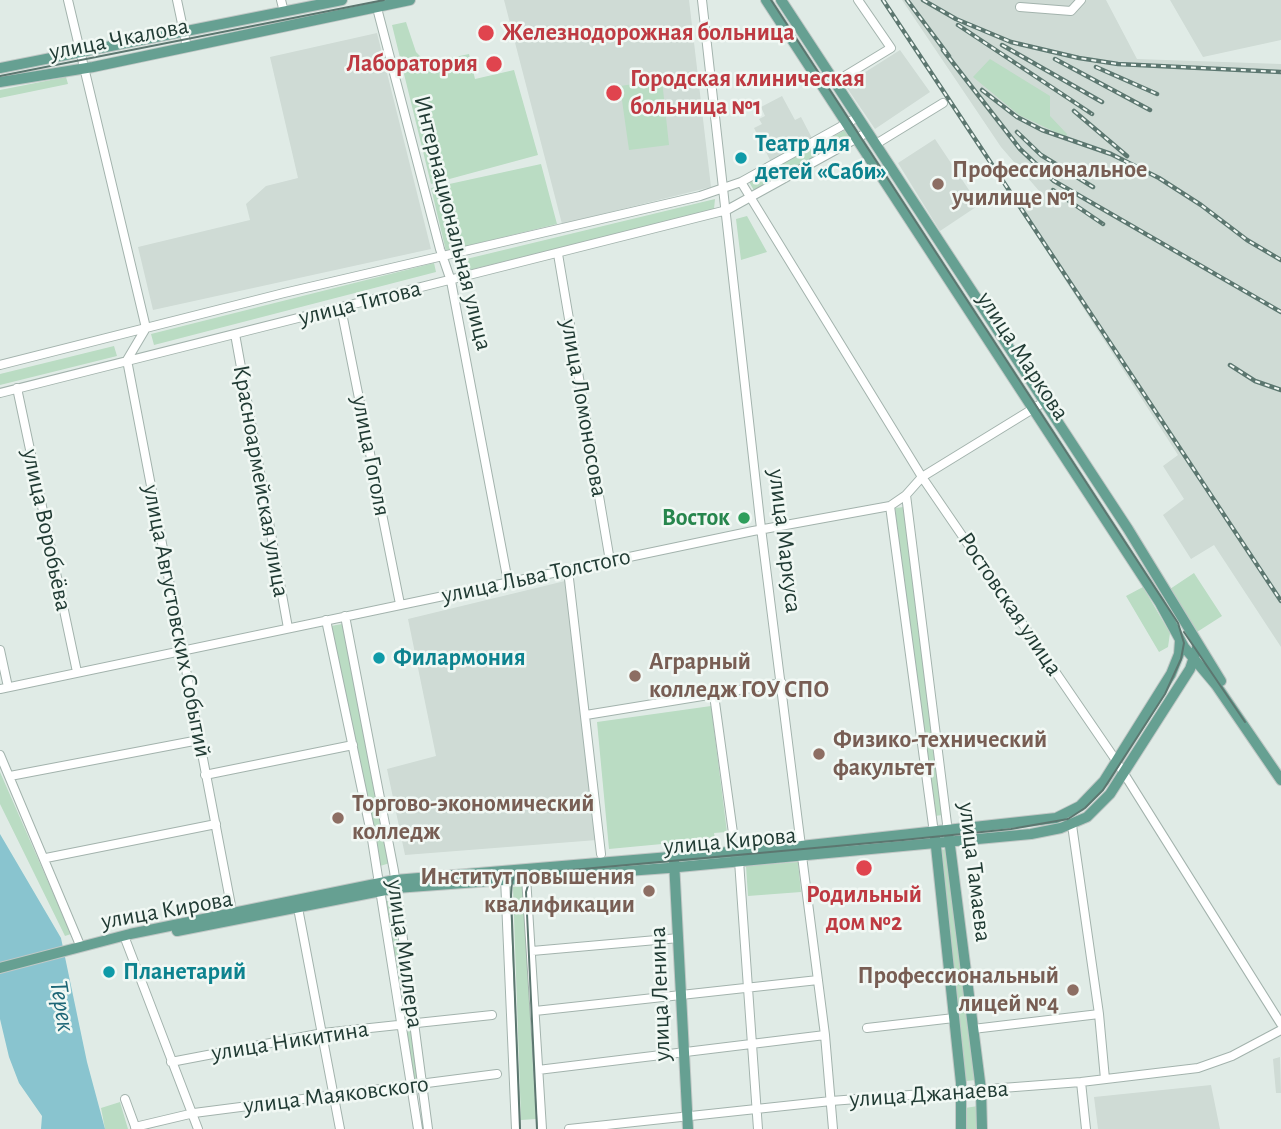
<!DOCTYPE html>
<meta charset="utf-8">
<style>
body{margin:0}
canvas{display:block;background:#e0ebe6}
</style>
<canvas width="1281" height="1129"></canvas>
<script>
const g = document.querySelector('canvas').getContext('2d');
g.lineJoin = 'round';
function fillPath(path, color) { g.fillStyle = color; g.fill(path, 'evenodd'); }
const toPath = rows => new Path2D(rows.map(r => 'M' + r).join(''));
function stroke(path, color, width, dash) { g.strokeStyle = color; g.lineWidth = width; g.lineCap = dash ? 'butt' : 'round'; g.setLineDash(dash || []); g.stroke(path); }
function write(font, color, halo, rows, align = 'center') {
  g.font = font + ' "Alegreya Sans",sans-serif'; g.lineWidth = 5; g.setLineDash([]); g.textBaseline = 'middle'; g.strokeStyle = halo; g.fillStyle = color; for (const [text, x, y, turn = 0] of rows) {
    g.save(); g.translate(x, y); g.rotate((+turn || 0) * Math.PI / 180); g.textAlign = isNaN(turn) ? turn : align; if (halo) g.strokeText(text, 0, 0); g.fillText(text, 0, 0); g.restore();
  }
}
fillPath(toPath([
 [504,0,689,0,711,187,562,224],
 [902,0,1106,0,1137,59,1281,64,1281,647,1214,545,1191,559,1163,515,1184,499,1163,466,1178,455,1018,207,1040,192,1001,147],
 [1170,0,1281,0,1281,40,1203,57],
 [377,33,431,249,153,310,138,247,250,220,246,204,266,186,298,178,270,57],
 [900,50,930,92,875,129,845,85],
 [782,96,795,120,801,117,813,140,771,162,754,128,762,124,759,119,765,116,761,107],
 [935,139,979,205,940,231,898,163],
 [565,581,597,840,405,855,387,769,436,756,408,619],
 [1280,1057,1281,1093,1276,1093,1273,1059],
 [1211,1085,1220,1129,1098,1129,1094,1097]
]), '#cfdbd5');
fillPath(toPath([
 [406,22,416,52,427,63,469,54,475,79,514,70,538,155,431,184,392,25],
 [990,59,1050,96,1050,116,1067,134,1066,137,1019,115,973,77],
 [66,77,68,84,0,98,0,90],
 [662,80,669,145,629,150,620,86],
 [847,129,853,138,755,192,749,182],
 [541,164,557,224,446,251,431,188],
 [715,199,714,209,704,212,461,272,458,261],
 [747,216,767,252,741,260,736,219],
 [434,263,436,272,154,345,151,334],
 [114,346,117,356,0,385,0,374],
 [904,507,943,815,934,816,895,508],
 [1194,573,1222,616,1197,632,1170,589],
 [1143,587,1170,633,1168,647,1159,652,1126,596],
 [342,624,390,863,380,866,331,626],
 [711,706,727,832,714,833,715,839,609,849,597,722],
 [0,772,71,934,65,936,0,804],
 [948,849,976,1080,966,1081,938,850],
 [798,862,801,892,748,896,746,866],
 [523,886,536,1119,521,1120,513,887],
 [392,900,409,1018,404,1019,383,902],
 [412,1031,420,1080,413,1080,405,1032],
 [120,1102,128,1129,105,1129,101,1108],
 [978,1106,977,1129,965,1129,965,1108]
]), '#badcc3');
fillPath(toPath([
 [0,834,61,938,87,1062,105,1129,41,1129,42,1116,19,1083,9,1057,0,1019]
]), '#89c4cf');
const minor = toPath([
 [68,0,146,328,127,360,233,916],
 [177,0,187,47],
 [281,0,284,12],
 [702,0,760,520,801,846],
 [1020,7,1071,11,1081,0],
 [377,8,440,249,451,281,508,582],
 [835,82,891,48,858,0],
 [876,144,943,103],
 [741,182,922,477,1113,756,1281,1024],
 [558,254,610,561],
 [341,308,400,604],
 [235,334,288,628],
 [0,365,284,293,700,196,741,182,858,117],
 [17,388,77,672],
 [0,393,727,210,868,132],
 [906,495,948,832],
 [890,506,934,833],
 [568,570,601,854],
 [345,616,394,871,428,1129],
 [326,620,371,833,418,1129],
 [0,650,8,687],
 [0,689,753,531,890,506,906,495,922,477,1044,402],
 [714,695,733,833],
 [586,715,782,683],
 [0,755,80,945],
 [205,775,353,745],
 [10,776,199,740],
 [1072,825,1099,1014,1105,1079],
 [802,856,825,1035,833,1129],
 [46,858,216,824],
 [739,861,758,1129],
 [526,877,542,1129],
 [505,878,516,1129],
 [298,908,340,1129],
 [126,941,198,1129],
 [532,951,679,938],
 [535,1011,818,980],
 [867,1028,954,1018],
 [973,1029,1099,1014],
 [171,1062,323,1033,492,1015],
 [538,1070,825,1035],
 [1081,1082,1086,1129],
 [125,1099,136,1129],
 [135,1127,194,1113,497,1074],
 [569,1129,831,1101,1081,1082,1198,1068,1232,1056,1281,1030]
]);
const major = toPath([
 [766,0,1160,603,1184,647,1216,685,1281,780],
 [781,0,1128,529,1221,681],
 [0,68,342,0],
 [0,82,93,67,410,0],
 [935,837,961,1083,961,1129],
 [949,838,981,1090,982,1129],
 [674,861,688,1129],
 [177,931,396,888,668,868,1031,834,1061,828,1087,817,1110,794,1190,669,1198,645],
 [0,968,130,934,395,880,801,846,1056,818,1080,806,1104,781,1171,674,1179,654,1180,640]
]);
stroke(minor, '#a3b3ad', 10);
stroke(major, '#c1c8c6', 12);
stroke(minor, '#fff', 8);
stroke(major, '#66a092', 10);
stroke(toPath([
 [0,76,384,0],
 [1184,632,1245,722],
 [520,1129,511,895,512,881,516,875,903,840,1011,829,1068,819,1085,808,1103,790,1165,694,1181,659,1184,643,1178,623,771,0],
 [537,1129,526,892,531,876,543,874]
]), '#5c7770', 2);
const rail = toPath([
 [883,0,1281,601],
 [907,0,949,56],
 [923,0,956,19,1011,42,1079,58,1118,64,1281,72],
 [958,25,1092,114],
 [1002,45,1102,102],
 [943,50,1020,149,1054,181,1281,312],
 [1055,59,1150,110],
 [1096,67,1157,94],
 [982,90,1017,117,1042,130,1111,154,1159,178,1201,205,1247,240,1281,260],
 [1074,111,1127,156],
 [1017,132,1041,155,1093,187],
 [1053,190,1103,224],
 [1230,365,1255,381,1281,390]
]);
stroke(rail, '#5c7770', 4.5);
stroke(rail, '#f1f8f4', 2, [5]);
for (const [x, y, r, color] of [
 [486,33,9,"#e0444e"],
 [494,64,9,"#e0444e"],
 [614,93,9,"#e0444e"],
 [741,158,7,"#0f9aa8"],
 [938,184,7,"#8d6e63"],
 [744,518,7,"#2e9e5b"],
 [379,658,7,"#0f9aa8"],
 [635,676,7,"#8d6e63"],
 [819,754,7,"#8d6e63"],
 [338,818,7,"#8d6e63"],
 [864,868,9,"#e0444e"],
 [649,891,7,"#8d6e63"],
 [109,972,7,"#0f9aa8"],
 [1073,990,7,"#8d6e63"]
]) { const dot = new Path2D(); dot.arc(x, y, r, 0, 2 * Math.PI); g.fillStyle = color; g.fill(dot); stroke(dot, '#f1f8f4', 2.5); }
write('bold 24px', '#be3a42', '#f1f8f4', [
 ["Железнодорожная больница",502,33],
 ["Лаборатория",478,64,"right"],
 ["Городская клиническая",630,79],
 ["больница №1",630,107],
 ["Родильный",864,895,"center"],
 ["дом №2",864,923,"center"]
], 'left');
write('24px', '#213b34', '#f1f8f4', [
 ["улица Чкалова",119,39,-11],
 ["Интернациональная улица",453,223,76],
 ["улица Титова",360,303,-14],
 ["улица Маркова",1023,356,57],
 ["улица Ломоносова",584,408,80],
 ["улица Гоголя",371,456,79],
 ["Красноармейская улица",261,481,80],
 ["улица Воробьёва",47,530,78],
 ["улица Маркуса",785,541,83],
 ["улица Льва Толстого",536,576,-12],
 ["Ростовская улица",1010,604,56],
 ["улица Августовских Событий",177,621,79],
 ["улица Кирова",730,841,-5],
 ["улица Тамаева",975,872,83],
 ["улица Кирова",167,910,-10],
 ["улица Миллера",405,954,82],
 ["улица Ленина",660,994,-92],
 ["улица Никитина",290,1041,-9],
 ["улица Джанаева",929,1094,-4],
 ["улица Маяковского",336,1095,-7]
]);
write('bold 24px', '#0d838f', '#f1f8f4', [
 ["Театр для",755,144],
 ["детей «Саби»",755,172],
 ["Филармония",393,658],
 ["Планетарий",123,972]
], 'left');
write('bold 24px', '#785e54', '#f1f8f4', [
 ["Профессиональное",952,170],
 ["училище №1",952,198],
 ["Аграрный",649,662],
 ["колледж ГОУ СПО",649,690],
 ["Физико-технический",833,740],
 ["факультет",833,768],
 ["Торгово-экономический",352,804],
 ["колледж",352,832],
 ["Институт повышения",635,877,"right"],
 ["квалификации",635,905,"right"],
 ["Профессиональный",1059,976,"right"],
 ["лицей №4",1059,1004,"right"]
], 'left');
write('bold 24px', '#27864d', '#f1f8f4', [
 ["Восток",730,518]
], 'right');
write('italic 26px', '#1d6676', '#f1f8f4', [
 ["Терек",62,1006,81]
]);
</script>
